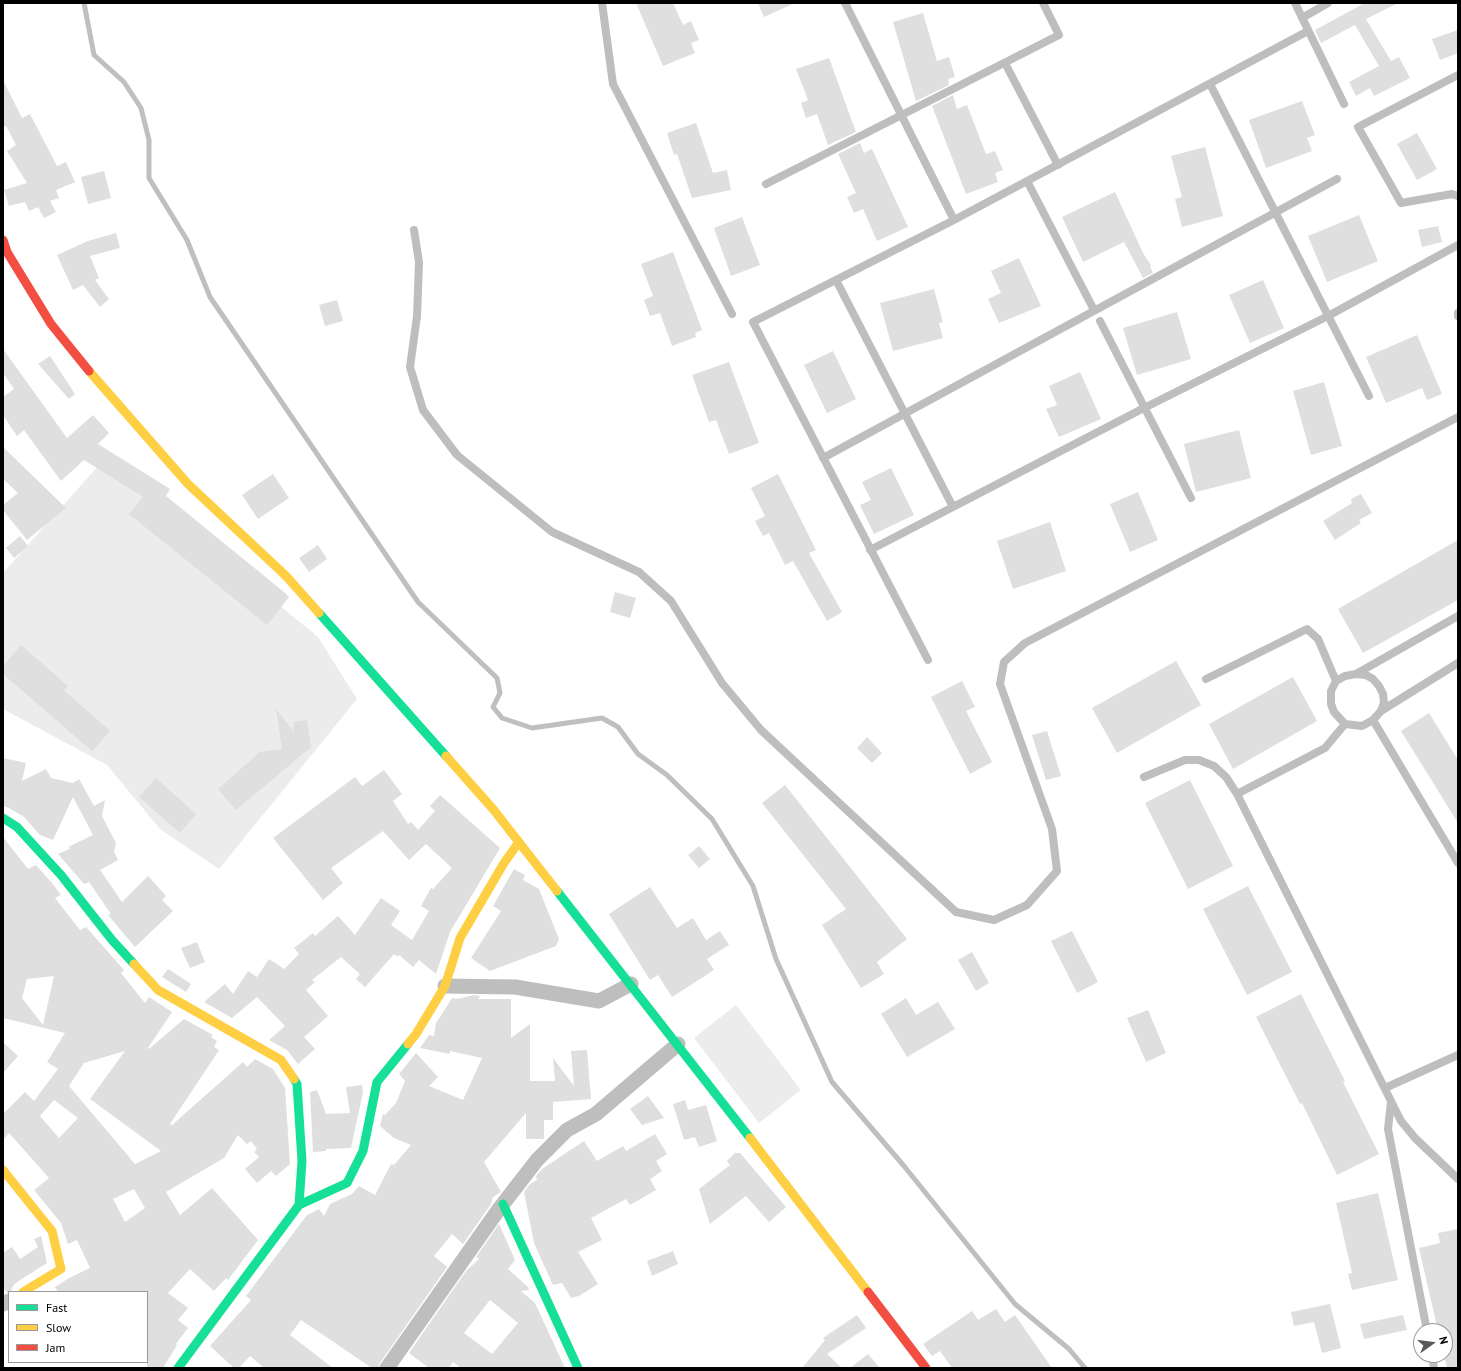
<!DOCTYPE html>
<style>
body{margin:0}
#map{position:relative;width:1461px;height:1371px;overflow:hidden;background:#fff;font-family:"PT Sans",sans-serif}
canvas{display:block}
.frame{position:absolute;inset:0;border:4px solid #000;pointer-events:none}
.legend{position:absolute;left:8px;top:1291px;width:140px;height:72px;box-sizing:border-box;background:#fff;border:1px solid #999;margin:0;padding:5px 7px;list-style:none;font-size:12px;color:#000}
.legend li{display:flex;align-items:center;gap:8px;height:20px}
.legend b{width:20px;border:1px solid #999}
.north{position:absolute;left:1413px;top:1323px;width:40px;height:40px;box-sizing:border-box;background:#fff;border:1px solid #999;border-radius:50%;rotate:76deg;font-size:11px;font-weight:700;line-height:16px;text-align:center;color:#000}
.north::after{content:'';display:block;margin:auto;width:14px;height:18px;background:#595959;clip-path:polygon(50% 0,100% 100%,50% 72%,0 100%)}
</style>
<div id="map">
<canvas width="1461" height="1371"></canvas>
<div class="frame"></div>
<ul class="legend">
<li><b style="height:5px;background:#16e098"></b>Fast</li>
<li><b style="height:5px;background:#ffcf43"></b>Slow</li>
<li><b style="height:5px;background:#f24e42"></b>Jam</li>
</ul>
<div class="north">N</div>
</div>
<script>
const g = document.querySelector('canvas').getContext('2d');
g.lineJoin = 'round';
function fillPath(path, color) { g.fillStyle = color; g.fill(path, 'evenodd'); }
const toPath = rows => new Path2D(rows.map(r => 'M' + r).join(''));
function stroke(path, color, width, dash) { g.strokeStyle = color; g.lineWidth = width; g.lineCap = dash ? 'butt' : 'round'; g.setLineDash(dash || []); g.stroke(path); }
fillPath(toPath([
 [98,466,136,487,318,637,357,699,219,869,160,829,107,765,3,709,3,573],
 [736,1005,801,1090,759,1123,694,1038]
]), '#ececec');
stroke(toPath([
 [84,3,94,55,124,82,141,108,149,140,149,178,187,240,210,297,418,602,497,678,500,693,493,707,502,718,532,728,602,718,618,727,638,754,667,775,712,819,753,886,776,959,832,1082,904,1166,1015,1304,1069,1349,1085,1368]
]), '#bfbfbf', 5);
fillPath(toPath([
 [636,3,673,3,683,25,691,21,699,40,691,43,695,53,663,66],
 [758,3,795,3,764,17],
 [1365,3,1398,3,1366,19,1391,61,1399,57,1410,78,1374,96,1370,88,1356,96,1349,82,1379,66,1355,25,1321,43,1315,30],
 [923,13,937,61,949,57,955,77,948,79,949,85,916,101,893,22],
 [1458,30,1458,53,1440,60,1432,39],
 [829,58,856,132,828,145,817,114,806,118,801,103,808,100,796,69],
 [3,80,22,118,30,114,57,166,66,162,75,182,56,190,59,198,50,201,56,212,44,218,38,207,29,211,25,202,9,206,4,190,27,183,7,151,16,145,6,126,3,127],
 [953,95,957,109,967,105,986,154,995,151,1003,170,995,173,998,182,966,194,932,106],
 [1302,101,1315,135,1307,138,1312,151,1266,168,1249,120],
 [696,123,713,173,727,170,731,190,692,198,677,154,674,155,667,133],
 [1417,133,1437,169,1417,180,1397,144],
 [860,143,864,153,872,149,908,227,877,241,863,209,854,213,847,197,856,193,838,154],
 [1205,147,1223,216,1182,227,1175,199,1182,197,1171,156],
 [104,171,111,198,88,204,81,177],
 [1115,192,1143,253,1151,265,1150,266,1153,273,1143,278,1124,242,1083,262,1062,217],
 [1359,215,1378,261,1327,282,1308,236],
 [742,217,760,265,731,276,714,228],
 [1438,226,1442,242,1422,247,1418,230],
 [116,233,120,248,90,256,99,278,95,280,109,299,100,307,83,285,73,290,57,255,88,241],
 [673,252,702,330,695,333,696,337,672,346,660,313,650,316,644,300,653,296,641,264],
 [1019,258,1041,306,999,323,988,299,1001,293,991,271],
 [1263,280,1284,328,1250,343,1229,295],
 [934,289,943,322,939,323,943,338,893,351,880,303],
 [337,300,343,321,325,326,319,305],
 [1177,312,1191,359,1137,375,1123,328],
 [1417,335,1442,394,1427,400,1422,388,1386,403,1366,357],
 [3,349,67,438,93,415,109,433,98,444,170,489,166,496,284,592,289,597,267,625,129,514,143,497,84,460,61,481,24,430,17,436,3,415,3,397,14,389,3,373],
 [833,351,856,399,827,413,804,365],
 [50,356,75,394,69,399,38,364],
 [729,362,759,443,729,454,716,420,709,422,692,375],
 [1080,372,1101,419,1059,437,1046,409,1057,405,1049,386],
 [1324,382,1342,446,1311,455,1293,391],
 [1239,430,1251,478,1196,492,1184,444],
 [3,447,66,508,27,540,3,510,3,505,18,493,3,479],
 [891,468,914,515,874,534,860,505,871,500,862,482],
 [273,474,289,498,258,519,242,495],
 [778,474,816,550,809,553,842,612,827,621,793,561,785,565,769,533,763,536,755,521,765,516,751,488],
 [1138,492,1158,540,1130,552,1110,504],
 [1361,494,1372,513,1359,520,1361,523,1335,540,1323,521,1352,503,1351,499],
 [1050,522,1066,571,1013,589,997,541],
 [20,536,28,546,14,558,6,548],
 [1458,540,1458,600,1363,653,1338,609],
 [318,545,327,559,309,572,299,558],
 [615,592,636,598,630,618,610,612],
 [21,645,68,686,64,690,110,731,92,751,3,674,3,666],
 [1176,661,1201,705,1117,753,1092,708],
 [1293,677,1317,721,1233,769,1209,724],
 [962,681,975,707,966,711,992,762,970,774,931,697],
 [276,709,294,732,293,722,307,720,311,747,236,810,218,789,260,752,282,749],
 [1429,713,1458,760,1458,823,1401,731],
 [1047,731,1061,776,1046,780,1032,735],
 [867,737,882,753,872,763,857,748],
 [3,758,26,763,22,781,46,769,51,778,73,783,79,779,94,806,105,800,102,816,116,843,114,852,118,860,100,870,122,902,148,876,166,896,162,900,173,911,135,947,108,915,111,914,89,882,84,884,58,854,71,848,68,847,93,835,73,797,53,840,40,835,24,817,9,808,3,806],
 [384,770,402,794,393,801,408,824,411,822,418,830,435,811,430,806,440,795,500,848,450,932,436,974,419,960,413,967,399,955,398,957,394,954,365,987,356,979,360,974,341,957,312,980,315,982,306,990,328,1016,304,1037,315,1049,298,1064,287,1050,269,1040,285,1026,257,997,232,1018,204,1002,225,984,233,994,248,971,257,977,269,959,284,969,299,954,294,948,313,933,315,936,338,916,355,935,381,898,400,911,391,925,412,940,429,911,421,906,431,888,433,889,452,868,426,844,409,860,383,831,331,868,343,883,323,900,273,838,355,777,362,786],
 [156,778,196,814,180,833,139,797],
 [1190,780,1233,866,1188,889,1145,803],
 [785,785,907,939,877,962,884,974,861,988,822,925,846,909,762,803],
 [3,837,28,869,36,865,52,883,61,895,55,898,80,930,86,927,124,970,121,973,145,1003,149,997,172,1012,148,1048,149,1049,184,1019,213,1035,211,1037,217,1041,214,1047,219,1050,170,1124,172,1125,243,1062,247,1067,255,1059,273,1069,285,1088,290,1164,276,1176,271,1171,257,1183,245,1169,259,1157,254,1152,257,1149,251,1141,247,1144,238,1135,224,1158,166,1192,180,1215,212,1188,258,1240,228,1280,226,1278,214,1291,190,1269,168,1293,188,1308,178,1320,188,1328,176,1344,177,1345,163,1368,147,1368,147,1292,58,1292,55,1287,69,1278,90,1268,77,1240,68,1244,61,1223,34,1190,49,1178,9,1133,3,1140,3,1114,25,1092,34,1101,58,1069,47,1062,65,1033,3,1018],
 [54,976,43,1025,22,998,27,979],
 [125,1051,90,1099,161,1151,135,1164,69,1086,84,1063],
 [54,1100,78,1118,59,1138,40,1116],
 [134,1189,145,1208,125,1222,113,1199],
 [699,846,710,859,699,868,688,855],
 [514,869,525,875,523,880,539,889,559,939,556,946,490,971,471,958,501,911,493,906],
 [1248,886,1292,972,1247,995,1203,909],
 [650,887,677,928,693,918,706,940,720,931,729,945,707,959,714,970,672,997,658,975,650,980,609,914],
 [1072,931,1098,982,1077,993,1051,941],
 [197,942,205,962,190,968,181,948],
 [972,952,989,983,976,991,958,960],
 [168,969,191,984,186,992,162,977],
 [1301,994,1345,1081,1343,1082,1379,1154,1337,1175,1302,1103,1300,1104,1256,1017],
 [474,995,480,996,478,999,511,999,511,1038,530,1024,530,1081,555,1081,553,1058,574,1086,571,1051,587,1050,591,1099,553,1102,553,1120,544,1120,544,1139,526,1139,526,1113,484,1162,501,1192,493,1197,491,1204,463,1244,452,1234,434,1256,447,1267,380,1363,378,1368,372,1368,301,1320,290,1335,333,1368,264,1368,250,1356,239,1368,234,1368,210,1346,251,1300,246,1296,307,1215,319,1209,324,1216,330,1204,352,1194,359,1186,375,1195,391,1164,394,1165,411,1145,394,1138,380,1126,383,1114,385,1115,396,1103,405,1081,399,1074,416,1053,438,1077,429,1086,463,1100,482,1058,450,1051,450,1054,420,1048,429,1035,434,1036,436,1023,452,998,457,999],
 [906,998,916,1015,938,1002,955,1029,907,1057,881,1014],
 [1148,1010,1166,1053,1146,1062,1127,1018],
 [3,1042,18,1056,3,1073],
 [362,1085,363,1092,351,1148,326,1149,326,1151,313,1152,310,1092,317,1090,326,1114,350,1113,346,1087],
 [648,1096,664,1118,642,1125,630,1109],
 [685,1100,688,1110,706,1105,717,1141,699,1147,695,1137,684,1140,673,1104],
 [655,1134,667,1154,656,1161,662,1171,650,1179,656,1190,630,1205,626,1199,591,1218,602,1240,578,1252,598,1284,579,1296,571,1298,562,1283,553,1285,534,1243,524,1192,530,1184,537,1180,536,1176,542,1169,584,1141,597,1161,623,1146,626,1151],
 [735,1153,740,1153,786,1207,769,1222,746,1196,710,1224,699,1189,730,1165,727,1161],
 [1378,1193,1398,1280,1352,1290,1348,1274,1352,1273,1336,1203],
 [499,1224,515,1260,508,1269,528,1287,529,1290,521,1291,535,1303,565,1368,461,1368,453,1362,449,1368,429,1368,409,1353,466,1271,479,1259,476,1257],
 [490,1300,518,1323,492,1354,464,1333],
 [1458,1229,1458,1368,1447,1368,1445,1359,1445,1331,1438,1331,1419,1248,1440,1243,1438,1233],
 [41,1236,47,1263,17,1282,13,1286,11,1292,7,1293,3,1287,3,1253,12,1247,20,1259,38,1247,34,1239],
 [673,1251,678,1264,652,1276,647,1261],
 [1330,1304,1341,1348,1322,1353,1314,1322,1294,1326,1291,1312],
 [996,1309,1005,1322,1015,1315,1052,1368,952,1368,940,1351,932,1356,923,1344,972,1311,978,1320],
 [857,1315,866,1328,827,1354,842,1368,802,1368,825,1340,823,1338],
 [1403,1315,1407,1330,1364,1339,1360,1324],
 [868,1354,880,1368,850,1368]
]), '#dfdfdf');
stroke(toPath([
 [602,3,613,84,732,314],
 [845,3,954,220],
 [1295,3,1344,104],
 [1302,18,1328,3],
 [1005,63,1058,165],
 [1458,75,1358,127,1401,203,1452,194,1458,196],
 [1210,84,1369,396],
 [1027,181,1094,310],
 [766,184,1059,35,1043,3],
 [414,230,419,262,417,316,410,367,423,410,457,455,552,532,639,572,671,601,722,683,761,730,956,912,994,920,1027,905,1057,871,1052,829,1000,684,1004,662,1025,643,1458,417],
 [836,280,953,507],
 [1458,313,1458,316],
 [1100,321,1191,498],
 [823,458,1337,179],
 [870,550,1144,408,1328,316,1458,245],
 [928,660,753,322,954,220,1308,31],
 [1356,674,1366,675,1373,679,1379,686,1383,694,1384,703,1381,711,1373,720,1362,726,1345,724,1334,712,1331,704,1331,691,1336,681,1345,676,1356,674],
 [1356,674,1458,616],
 [1206,679,1307,629,1318,639,1336,681],
 [1381,711,1458,663],
 [1373,720,1458,863],
 [1345,724,1325,748,1237,794,1401,1121,1415,1138,1458,1179],
 [1144,777,1185,760,1199,760,1214,766,1226,777,1237,794],
 [1385,1088,1458,1055],
 [1391,1102,1388,1129,1427,1331],
 [1432,1355,1434,1368]
]), '#bebebe', 8);
stroke(toPath([
 [445,986,515,987,599,1001,631,984],
 [3,1304,9,1301],
 [387,1368,499,1209,537,1160,567,1130,596,1114,678,1044]
]), '#bebebe', 15);
stroke(toPath([
 [319,613,446,756],
 [3,818,17,827,61,875,112,940,134,964],
 [557,891,750,1138],
 [294,1079,297,1084,302,1161,299,1205],
 [503,1204,578,1368],
 [178,1368,299,1205,347,1183,363,1151,377,1082,408,1044]
]), '#16e098', 9);
stroke(toPath([
 [89,371,188,484,286,576,319,613],
 [446,756,493,809,557,891],
 [134,964,158,990,281,1060,294,1079],
 [408,1044,416,1034,445,986,460,938,504,863,519,842],
 [750,1138,868,1292],
 [3,1170,52,1231,61,1269,23,1292]
]), '#ffcf43', 9);
stroke(toPath([
 [3,240,7,252,51,324,89,371],
 [868,1292,926,1368]
]), '#f24e42', 9);
</script>
